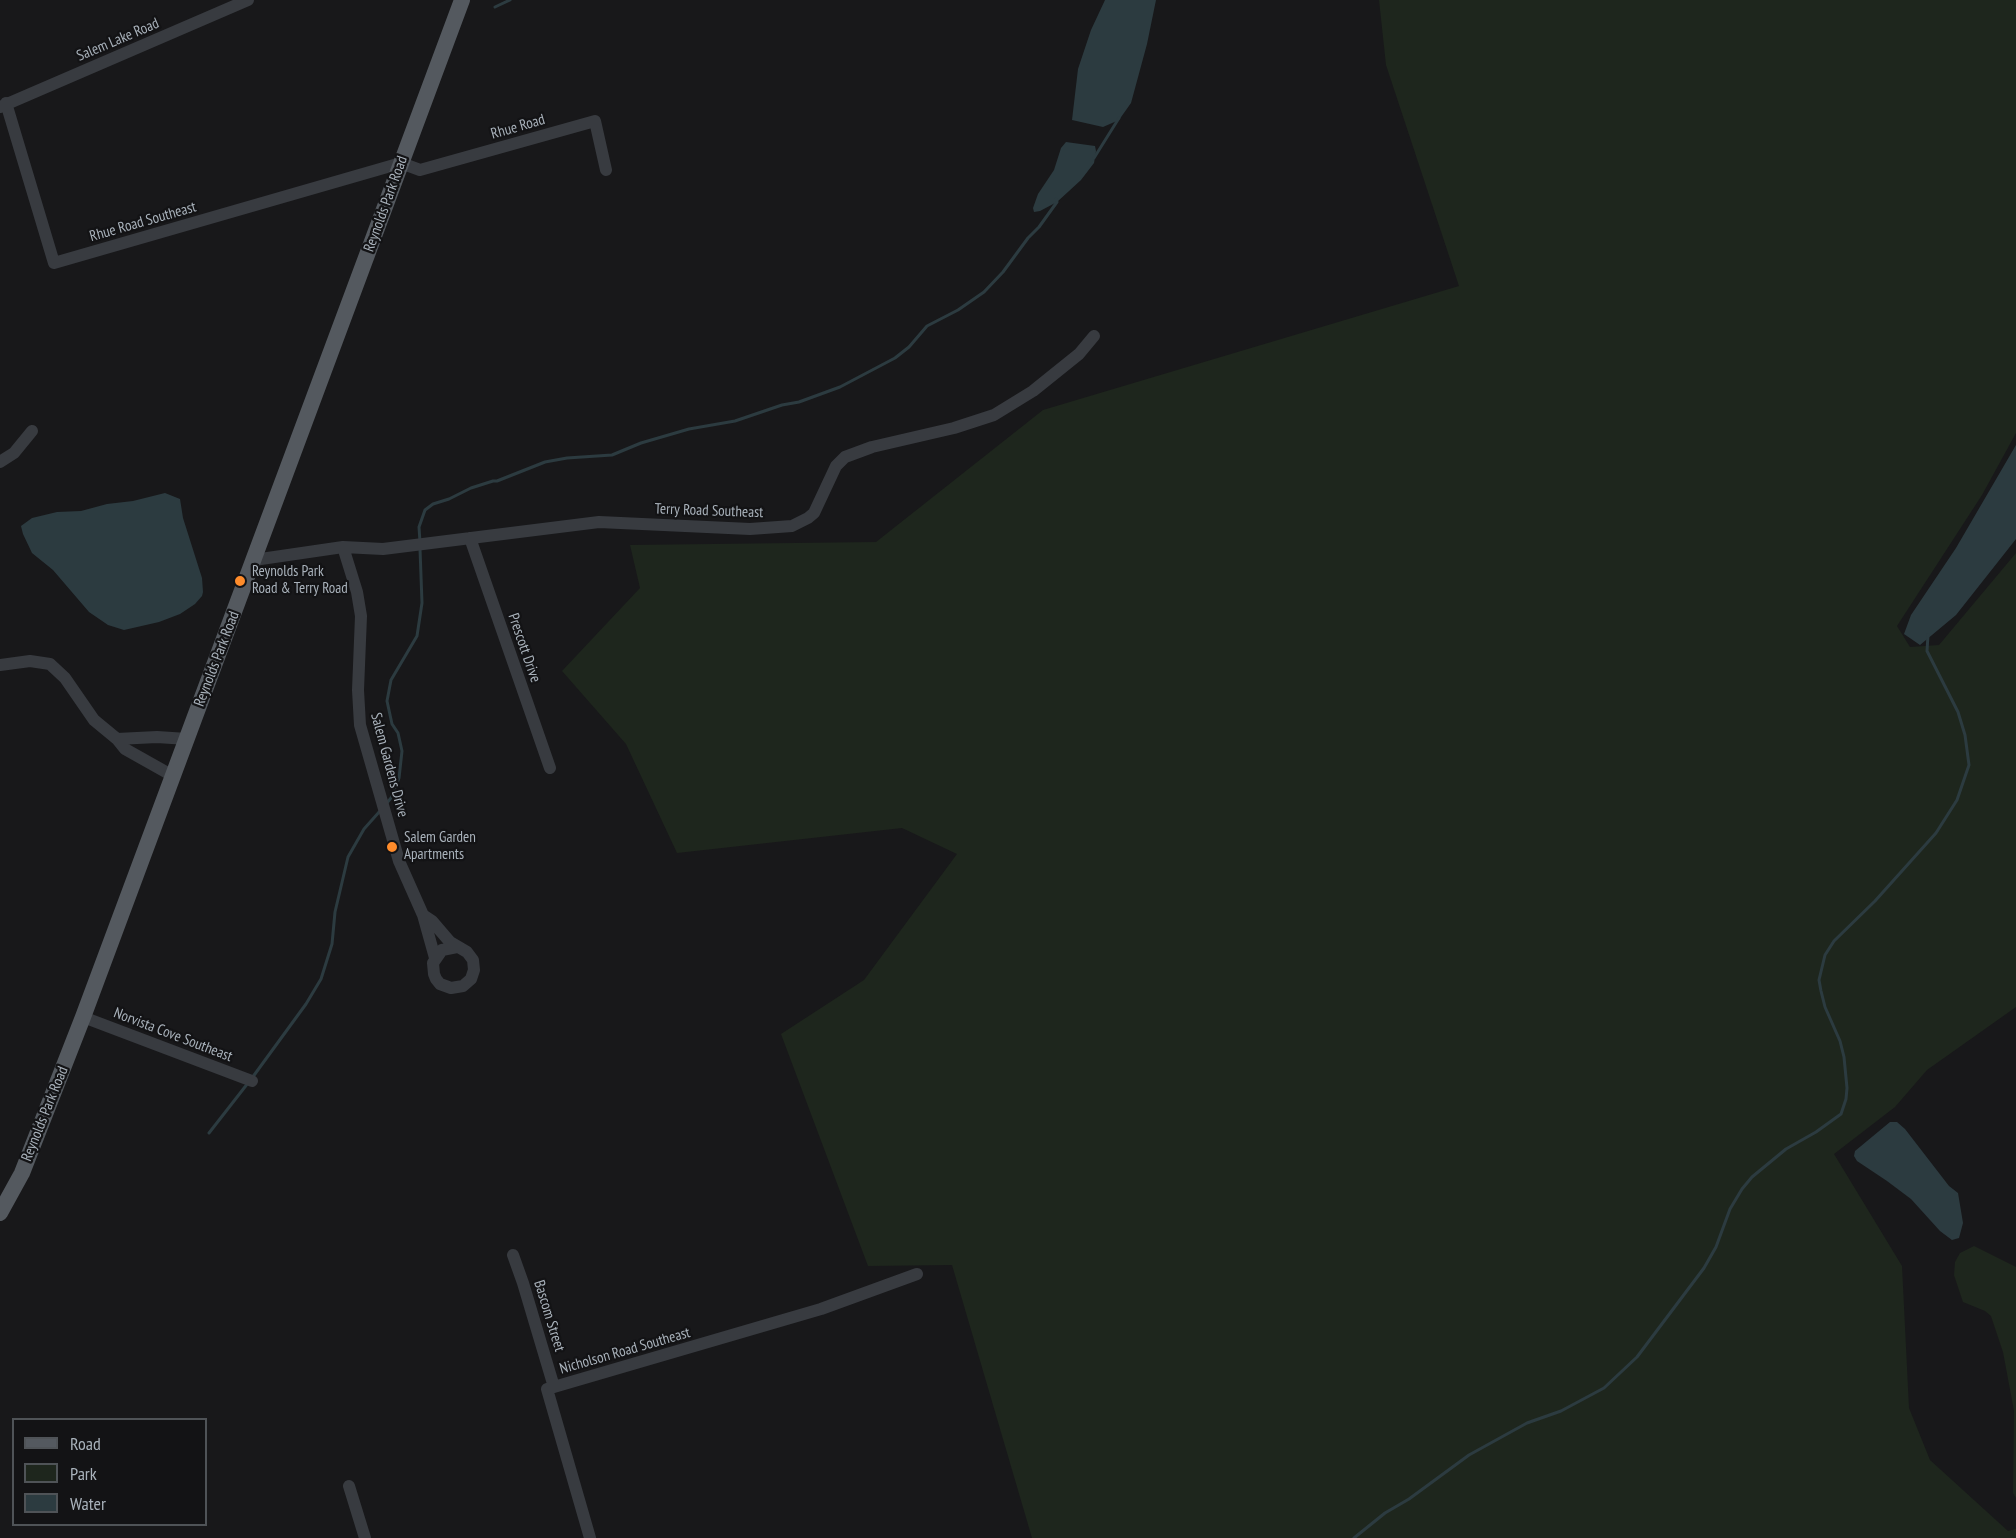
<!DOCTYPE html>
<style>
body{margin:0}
#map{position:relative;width:2016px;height:1538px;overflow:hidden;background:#18181a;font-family:"PT Sans Narrow",sans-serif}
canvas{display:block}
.legend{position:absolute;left:12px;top:1418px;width:195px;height:108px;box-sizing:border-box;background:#131315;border:2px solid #4f5357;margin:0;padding:8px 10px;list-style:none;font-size:18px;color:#a9b2bb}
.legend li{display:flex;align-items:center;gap:12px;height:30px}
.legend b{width:30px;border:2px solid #4f5357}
</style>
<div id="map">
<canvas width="2016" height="1538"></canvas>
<ul class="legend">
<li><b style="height:8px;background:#54595f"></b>Road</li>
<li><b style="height:16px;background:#1e261d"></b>Park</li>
<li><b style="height:16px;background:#2c3b40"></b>Water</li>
</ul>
</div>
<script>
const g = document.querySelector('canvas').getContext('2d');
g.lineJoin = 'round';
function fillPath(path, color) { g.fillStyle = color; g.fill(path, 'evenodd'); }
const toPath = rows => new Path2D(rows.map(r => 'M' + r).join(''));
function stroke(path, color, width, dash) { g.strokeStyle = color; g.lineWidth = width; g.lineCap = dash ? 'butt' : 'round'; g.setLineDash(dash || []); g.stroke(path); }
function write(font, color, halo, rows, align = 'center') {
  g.font = font + ' "PT Sans Narrow",sans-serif'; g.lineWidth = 4.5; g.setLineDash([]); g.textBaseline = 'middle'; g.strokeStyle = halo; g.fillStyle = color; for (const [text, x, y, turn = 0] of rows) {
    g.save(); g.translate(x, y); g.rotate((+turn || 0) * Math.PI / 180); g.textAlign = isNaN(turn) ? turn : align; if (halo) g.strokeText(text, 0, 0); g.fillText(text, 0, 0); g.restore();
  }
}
fillPath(toPath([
 [1379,0,2016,0,2016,433,1982,495,1897,626,1910,647,1939,645,2016,553,2016,1007,1927,1070,1895,1107,1834,1154,1902,1266,1909,1408,1930,1460,2008,1531,2016,1529,2016,1538,1032,1538,952,1265,868,1266,781,1034,864,980,957,854,902,828,677,853,626,744,562,671,640,588,630,545,876,542,1043,410,1459,286,1386,65],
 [1974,1246,2016,1267,2016,1498,2013,1493,2014,1411,2003,1352,1991,1316,1985,1311,1963,1302,1954,1275,1955,1262,1960,1253]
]), '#1e261d');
fillPath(toPath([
 [1105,0,1156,0,1147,44,1131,103,1119,120,1103,127,1072,120,1078,69,1091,30],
 [1066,142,1095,146,1096,151,1094,163,1081,180,1057,202,1040,211,1034,212,1033,208,1038,194,1054,170,1061,148],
 [2016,445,2016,539,1956,615,1920,645,1904,634,1911,615,1956,548],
 [165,493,180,499,183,518,202,578,203,592,202,596,195,604,180,614,159,622,124,630,108,625,89,612,53,570,32,553,23,534,21,526,32,518,57,512,81,511,107,504,133,501],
 [1890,1122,1897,1122,1905,1129,1949,1186,1958,1193,1963,1223,1959,1238,1952,1240,1940,1231,1911,1199,1887,1181,1857,1161,1854,1156,1855,1151]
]), '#2c3b40');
stroke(toPath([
 [495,7,510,0],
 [1094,158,1119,118],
 [420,542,419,527,425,510,433,504,449,499,471,488,493,481,497,481,545,462,567,458,612,455,641,443,689,429,735,421,782,405,799,402,840,387,895,358,909,347,927,326,958,310,984,292,1003,272,1028,238,1039,227,1057,202,1056,199],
 [386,804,391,798,399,778,402,751,398,733,392,724,387,701,391,680,417,636,422,603,420,549],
 [252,1078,306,1004,321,979,332,944,335,912,348,857,364,829,380,811],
 [209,1133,248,1083],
 [1354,1538,1385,1513,1409,1499,1469,1455,1527,1423,1561,1411,1604,1388,1637,1357,1704,1268,1716,1247,1730,1209,1742,1189,1752,1177,1786,1149,1816,1132,1841,1114,1846,1099,1847,1088,1844,1057,1840,1041,1825,1007,1821,991,1819,980,1825,955,1834,941,1875,901,1936,833,1957,800,1969,765,1965,735,1958,712,1927,651,1928,635]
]), '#2c3b40', 3);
stroke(toPath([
 [6,103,54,263,401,163,420,170,595,121,606,170],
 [0,107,248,0],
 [0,462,14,453,32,431],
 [470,538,550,768],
 [343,547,357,592,361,616,358,690,360,725,399,861,423,915,435,958],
 [254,560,343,547,383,549,599,522,750,529,792,526,808,518,814,513,836,466,845,457,872,447,954,428,994,415,1033,391,1079,354,1094,336],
 [0,665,30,661,50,664,65,678,94,720,117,739,125,749,173,776],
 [117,739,157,737,187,739],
 [423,915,432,921,450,942,467,952,473,960,474,970,471,979,463,986,451,988,440,984,436,979,434,974,433,963,442,950,457,947],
 [83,1017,252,1081],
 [513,1255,523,1283,554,1387],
 [349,1486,365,1538],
 [590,1538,547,1389,821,1309,917,1274]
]), '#383b40', 12);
stroke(toPath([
 [0,1213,22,1173,83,1017,462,0]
]), '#54595f', 16);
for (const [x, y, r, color] of [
 [240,581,6,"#ff8c2b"],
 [392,847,6,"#ff8c2b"]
]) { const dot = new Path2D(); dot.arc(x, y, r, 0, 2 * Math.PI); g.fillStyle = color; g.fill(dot); stroke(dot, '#131315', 2); }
write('15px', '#a9b2bb', '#131315', [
 ["Salem Lake Road",118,40,-23],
 ["Rhue Road",518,127,-16],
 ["Reynolds Park Road",386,204,-70],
 ["Rhue Road Southeast",143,222,-16],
 ["Terry Road Southeast",709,511,2],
 ["Prescott Drive",524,648,71],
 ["Reynolds Park Road",217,659,-69],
 ["Salem Gardens Drive",389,765,75],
 ["Norvista Cove Southeast",173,1035,21],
 ["Reynolds Park Road",45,1114,-68],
 ["Bascom Street",549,1316,73],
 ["Nicholson Road Southeast",625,1351,-16]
]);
write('15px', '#a9b2bb', '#131315', [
 ["Reynolds Park",252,572],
 ["Road & Terry Road",252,589],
 ["Salem Garden",404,838],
 ["Apartments",404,855]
], 'left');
</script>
